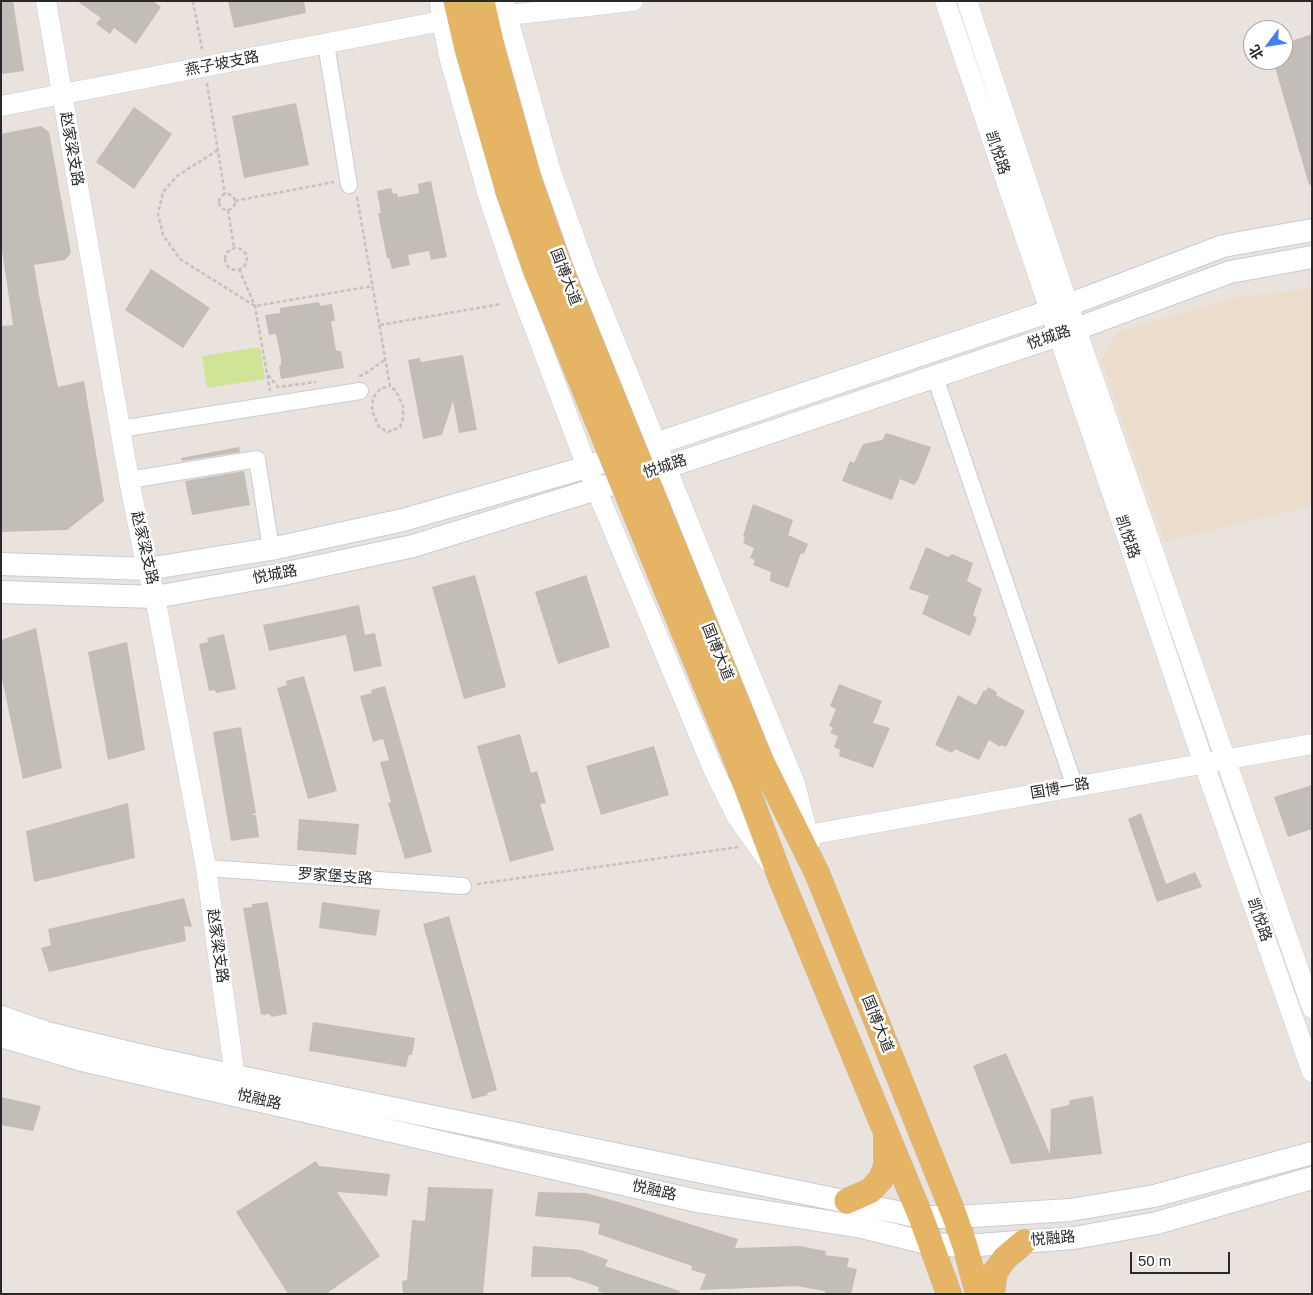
<!DOCTYPE html>
<meta charset="utf-8">
<style>
body{margin:0}
#map{position:relative;width:1313px;height:1295px;overflow:hidden;background:#eae2dc;font-family:Helvetica,"Noto Sans SC",sans-serif}
canvas{display:block}
.frame{position:absolute;inset:0;border:2px solid #292929;pointer-events:none}
.north{position:absolute;left:1243px;top:20px;width:50px;height:50px;box-sizing:border-box;background:#fff;border:1px solid #a9a9a9;border-radius:50%;rotate:239deg;font-size:14px;font-weight:700;line-height:20px;text-align:center;color:#292929}
.north::after{content:'';display:block;margin:auto;width:18px;height:22px;background:#477fed;clip-path:polygon(50% 0,100% 100%,50% 72%,0 100%)}
.scale{position:absolute;left:1130px;top:1252px;width:100px;height:22px;box-sizing:border-box;border:2px solid #292929;border-top:0;padding-left:6px;font-size:15px;line-height:18px;white-space:nowrap;color:#292929;-webkit-text-stroke:4px #fff;paint-order:stroke}
</style>
<div id="map">
<canvas width="1313" height="1295"></canvas>
<div class="frame"></div>
<div class="north">北</div>
<div class="scale">50 m</div>
</div>
<script>
const g = document.querySelector('canvas').getContext('2d');
g.lineJoin = 'round';
function fillPath(path, color) { g.fillStyle = color; g.fill(path, 'evenodd'); }
const toPath = rows => new Path2D(rows.map(r => 'M' + r).join(''));
function stroke(path, color, width, dash) { g.strokeStyle = color; g.lineWidth = width; g.lineCap = dash ? 'butt' : 'round'; g.setLineDash(dash || []); g.stroke(path); }
function write(font, color, halo, rows, align = 'center') {
  g.font = font + ' Helvetica,"Noto Sans SC",sans-serif'; g.lineWidth = 5; g.setLineDash([]); g.textBaseline = 'middle'; g.strokeStyle = halo; g.fillStyle = color; for (const [text, x, y, turn = 0] of rows) {
    g.save(); g.translate(x, y); g.rotate((+turn || 0) * Math.PI / 180); g.textAlign = isNaN(turn) ? turn : align; if (halo) g.strokeText(text, 0, 0); g.fillText(text, 0, 0); g.restore();
  }
}
fillPath(toPath([
 [1312,288,1312,506,1165,542,1102,361,1117,332,1235,298]
]), '#ebdccc');
fillPath(toPath([
 [260,347,265,379,207,388,202,356]
]), '#d0e498');
fillPath(toPath([
 [1,1,13,1,24,71,1,74],
 [77,1,153,1,161,7,136,44,114,28,110,34,96,24,101,18],
 [228,1,304,1,306,13,234,28],
 [1312,34,1312,184,1309,185,1273,60,1283,60,1283,44],
 [296,103,309,165,244,178,232,116],
 [134,107,172,134,134,189,96,162],
 [41,126,49,132,71,253,65,260,34,265,39,295,58,387,84,381,104,501,67,530,1,532,1,326,13,325,1,244,1,134],
 [431,181,447,257,431,260,429,251,408,255,410,265,392,269,389,258,387,258,378,213,381,213,377,191,391,188,393,194,397,193,398,197,419,193,418,184],
 [151,269,210,308,183,348,125,310],
 [319,302,320,306,332,304,335,321,331,321,336,350,338,351,341,351,344,368,281,379,279,366,281,365,281,359,276,334,269,335,265,315,280,313,280,308],
 [463,355,477,430,459,433,453,401,442,435,423,439,408,360,420,358,421,362],
 [886,433,931,447,918,480,914,485,900,479,892,500,842,481,850,461,854,463,863,444,882,440],
 [239,447,240,452,182,461,181,458],
 [244,471,250,505,192,515,185,481],
 [753,504,793,520,788,535,808,544,804,554,801,553,788,588,770,581,771,572,753,565,755,560,750,558,754,548,743,543,745,537,743,536],
 [926,547,948,557,952,554,973,563,967,581,982,589,973,615,977,618,970,636,922,614,929,596,909,589],
 [475,575,506,687,464,699,432,587],
 [586,575,610,647,558,664,535,592],
 [359,605,365,635,375,633,382,666,354,672,346,635,269,651,263,625],
 [36,628,62,768,23,779,1,674,1,640],
 [224,634,236,689,216,693,215,690,209,691,199,644,208,642,207,638],
 [127,642,145,750,108,760,88,652],
 [304,676,337,791,308,799,277,688,287,685,286,681],
 [839,684,882,701,873,723,890,728,873,768,839,756,840,750,834,747,838,736,830,733,833,728,829,726,836,709,830,706],
 [385,686,432,852,405,859,388,803,391,802,380,762,389,760,383,739,373,742,360,696,372,693,371,690],
 [988,687,997,692,996,695,1025,711,1006,747,1001,745,1000,747,989,740,979,760,955,749,952,753,935,745,958,695,976,705,984,690,986,691],
 [241,727,256,813,251,815,256,815,259,837,231,841,213,732],
 [520,734,531,773,537,771,546,803,540,804,554,850,510,862,477,746],
 [654,746,669,795,601,815,586,766],
 [1312,785,1312,829,1288,837,1274,797],
 [128,803,135,858,34,882,26,831],
 [1141,813,1166,884,1195,872,1202,887,1157,902,1128,819],
 [299,819,359,824,356,855,297,850],
 [184,898,192,927,184,926,186,941,49,972,41,948,51,945,48,929],
 [268,902,287,1014,271,1017,270,1014,261,1015,243,908,252,907,252,904],
 [322,902,380,910,376,936,319,928],
 [449,916,497,1090,487,1093,488,1095,472,1099,423,924],
 [313,1022,415,1038,412,1055,409,1055,406,1067,309,1051],
 [1006,1053,1050,1154,1051,1109,1069,1105,1070,1100,1093,1096,1102,1154,1011,1164,973,1066],
 [1,1097,41,1106,33,1131,1,1125],
 [316,1161,319,1166,390,1174,387,1196,337,1192,380,1256,326,1294,288,1294,236,1212],
 [428,1187,493,1189,483,1294,403,1294,402,1281,407,1280,412,1220,425,1221],
 [538,1192,586,1193,626,1204,738,1239,735,1248,799,1246,826,1251,825,1255,849,1258,847,1267,857,1269,851,1294,825,1294,825,1291,796,1286,700,1290,706,1274,691,1270,692,1266,598,1234,600,1224,588,1221,535,1216],
 [533,1246,581,1250,608,1260,605,1266,680,1291,679,1294,606,1294,598,1291,599,1287,569,1277,531,1277]
]), '#c3bdb7');
const minor = toPath([
 [326,44,349,185],
 [935,377,1075,787],
 [120,429,360,391],
 [129,480,257,459,271,549],
 [206,868,463,886]
]);
const tertiary = toPath([
 [46,1,129,480,147,569,155,597,206,868,237,1091],
 [440,1,442,21,449,56,488,195,517,282,587,467,714,771,737,817,769,862],
 [503,1,551,172,587,273,795,784,810,842],
 [945,1,1204,764,1312,1072],
 [967,1,1076,329,1312,1008],
 [508,15,633,1],
 [1,106,442,21],
 [808,835,1312,744]
]);
const secondary = toPath([
 [1,564,147,569,271,549,403,520,587,467,1068,305,1223,246,1312,230],
 [1,592,155,597,278,575,413,546,667,467,1076,329,1230,272,1312,257],
 [1,1017,47,1033,134,1054,235,1076,921,1217,957,1217,1070,1210,1154,1196,1312,1153],
 [1,1036,82,1060,697,1201,862,1227,931,1244,965,1246,1074,1238,1157,1223,1312,1178]
]);
const primary = toPath([
 [456,1,467,49,507,188],
 [482,1,492,47,529,179],
 [758,754,817,873,955,1217,965,1246,978,1294],
 [737,762,781,879,921,1217,949,1294],
 [847,1201,870,1191,881,1179,886,1166,886,1138],
 [992,1294,995,1272,1005,1258,1024,1242]
]);
stroke(minor, '#c7cdd6', 18);
stroke(tertiary, '#c7cdd6', 21);
stroke(secondary, '#c7cdd6', 24);
stroke(primary, '#c3c3c3', 26);
stroke(toPath([
 [193,1,202,49],
 [207,83,225,194],
 [218,150,177,176,163,192,158,214,163,235,180,259,255,306,373,286],
 '219 202a8 8 0 1 1 16 0a8 8 0 1 1-16 0Z',
 [357,197,390,386,396,391,403,406,403,418,400,427,388,432,379,427,372,411,373,398,380,389,390,386],
 [235,201,334,182],
 [228,210,234,248],
 '225 259a11 11 0 1 1 22 0a11 11 0 1 1-22 0Z',
 [239,269,255,306,270,391],
 [380,325,501,304],
 [268,375,278,387,316,382],
 [359,376,363,375,386,359],
 [477,884,739,847]
]), '#c3c3c3', 2.5, [4, 2.5]);
stroke(minor, '#fff', 16);
stroke(tertiary, '#fff', 20);
stroke(secondary, '#fff', 22);
stroke(primary, '#e6b465', 25);
const primaryBridge = toPath([
 [529,179,559,265,758,754],
 [507,188,536,271,737,762]
]);
stroke(primaryBridge, '#c3c3c3', 26, []);
stroke(primaryBridge, '#e6b465', 25);
write('15px', '#292929', '#fff', [
 ["燕子坡支路",222,64,-11],
 ["赵家梁支路",71,149,80],
 ["凯悦路",997,153,71],
 ["国博大道",565,277,69],
 ["悦城路",1049,338,-19],
 ["悦城路",665,467,-18],
 ["凯悦路",1127,537,71],
 ["赵家梁支路",144,548,77],
 ["悦城路",275,575,-11],
 ["国博大道",717,652,68],
 ["国博一路",1060,789,-10],
 ["罗家堡支路",335,877,4],
 ["凯悦路",1259,920,71],
 ["赵家梁支路",217,946,82],
 ["国博大道",877,1024,68],
 ["悦融路",259,1100,13],
 ["悦融路",654,1191,13],
 ["悦融路",1053,1239,-5]
]);
</script>
